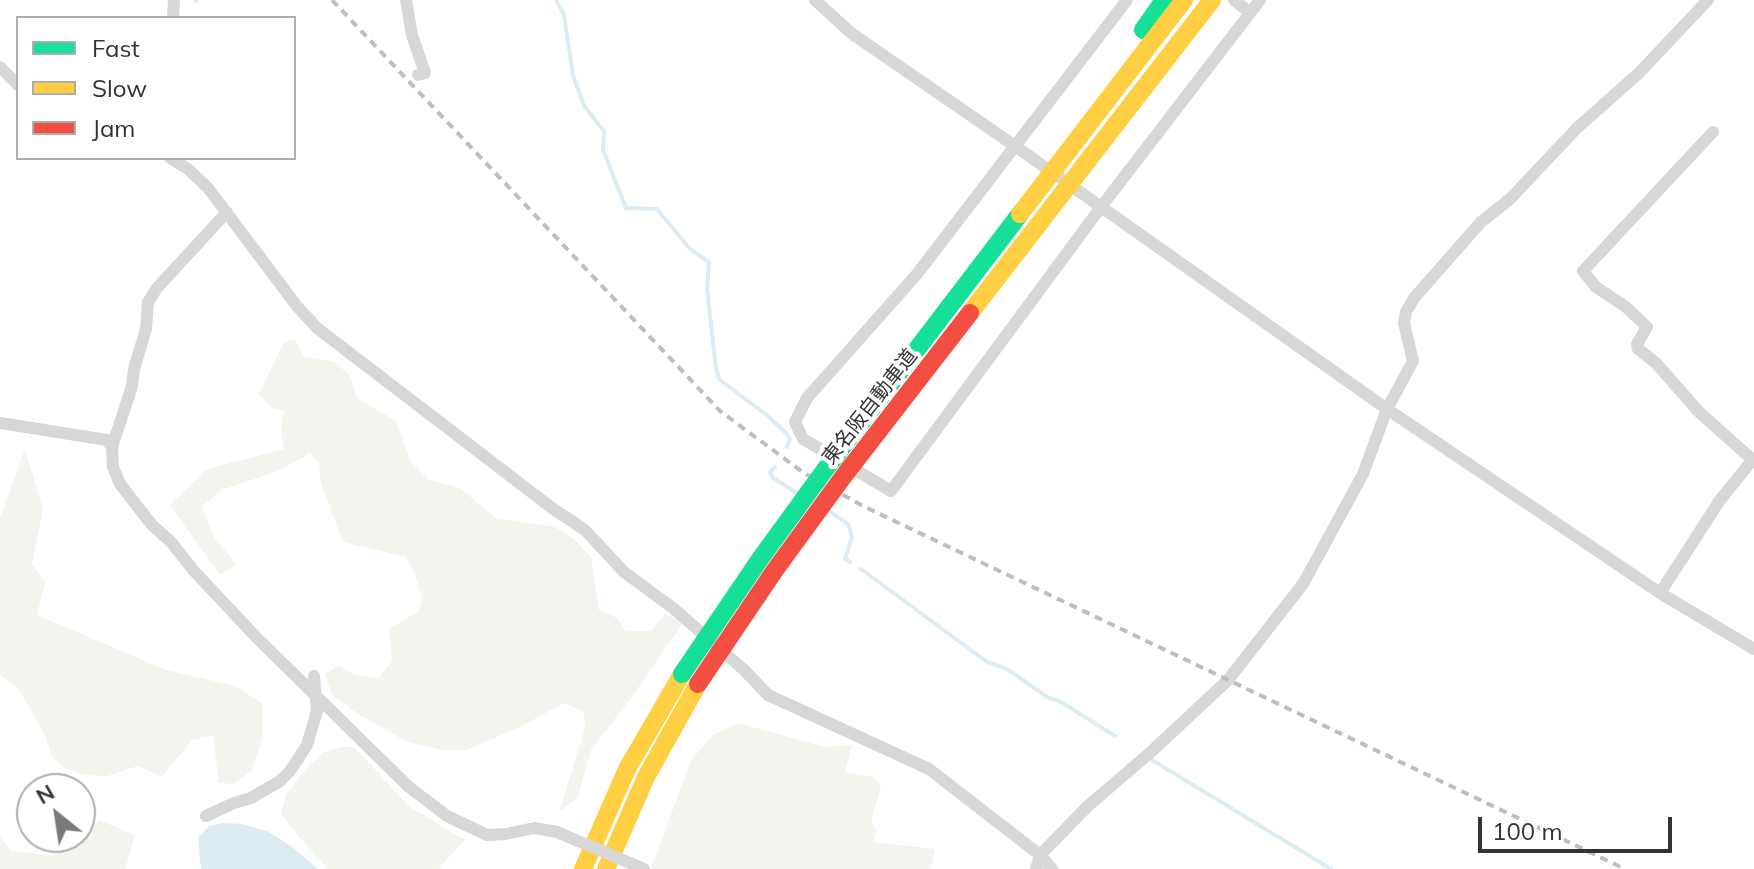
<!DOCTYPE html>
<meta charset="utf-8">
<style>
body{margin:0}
#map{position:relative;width:1754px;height:869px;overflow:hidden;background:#fff;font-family:Mulish,sans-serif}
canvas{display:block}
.legend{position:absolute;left:16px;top:16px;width:280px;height:144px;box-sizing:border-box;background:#fff;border:2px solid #adadad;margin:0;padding:10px 14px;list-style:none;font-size:24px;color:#333}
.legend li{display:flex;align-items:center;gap:16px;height:40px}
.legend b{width:40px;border:2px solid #adadad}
.north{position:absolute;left:16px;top:773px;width:80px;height:80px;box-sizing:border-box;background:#fff;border:2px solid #adadad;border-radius:50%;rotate:330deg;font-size:22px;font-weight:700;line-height:32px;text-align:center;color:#333}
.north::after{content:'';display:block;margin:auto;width:28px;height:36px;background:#7a7a7a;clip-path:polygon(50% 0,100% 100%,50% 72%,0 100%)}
.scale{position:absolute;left:1478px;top:817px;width:194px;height:36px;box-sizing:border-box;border:4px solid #333;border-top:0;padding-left:10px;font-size:24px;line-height:28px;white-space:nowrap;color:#333;-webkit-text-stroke:6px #fff;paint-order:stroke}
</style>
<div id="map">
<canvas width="1754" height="869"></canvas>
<ul class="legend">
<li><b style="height:10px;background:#16e098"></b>Fast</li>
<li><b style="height:10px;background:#ffcf43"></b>Slow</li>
<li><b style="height:10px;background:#f24e42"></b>Jam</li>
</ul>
<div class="north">N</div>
<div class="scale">100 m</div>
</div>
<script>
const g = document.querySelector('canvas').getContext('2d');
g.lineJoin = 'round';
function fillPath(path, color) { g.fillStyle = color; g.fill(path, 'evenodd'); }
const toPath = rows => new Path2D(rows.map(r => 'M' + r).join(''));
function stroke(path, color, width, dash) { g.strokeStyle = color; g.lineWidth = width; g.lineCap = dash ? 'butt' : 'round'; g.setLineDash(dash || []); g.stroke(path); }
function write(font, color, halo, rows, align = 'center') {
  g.font = font + ' Mulish,"Noto Sans JP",sans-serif'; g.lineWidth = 8; g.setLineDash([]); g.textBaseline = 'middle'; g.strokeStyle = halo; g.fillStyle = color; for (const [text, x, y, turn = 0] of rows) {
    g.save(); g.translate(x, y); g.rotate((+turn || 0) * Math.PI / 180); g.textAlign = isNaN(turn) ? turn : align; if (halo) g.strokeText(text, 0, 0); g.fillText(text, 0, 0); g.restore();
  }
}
fillPath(toPath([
 [295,339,303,356,335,362,350,376,357,398,396,421,411,462,429,480,460,488,496,518,555,527,574,539,591,557,599,610,617,618,626,631,652,631,665,614,683,623,634,694,591,750,578,797,559,812,585,728,584,712,564,703,520,727,467,750,442,750,407,742,358,714,332,695,325,674,339,665,355,675,379,678,392,661,389,629,419,611,422,599,415,574,406,557,343,542,321,484,319,463,310,453,278,471,221,490,202,506,214,537,237,565,220,575,170,505,207,469,284,449,281,429,284,410,272,408,259,394,284,342],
 [25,449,43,509,32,564,45,582,37,615,166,670,236,686,263,704,263,737,252,770,234,784,219,783,213,736,192,740,162,777,138,766,107,776,83,775,66,769,52,757,45,735,18,688,0,675,0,518],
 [738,723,825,747,852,745,845,772,875,777,881,787,871,821,877,831,873,842,935,849,932,865,927,869,651,869,691,760,713,735],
 [341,747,354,747,410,807,465,840,438,869,328,869,299,837,281,814,286,795,306,769,324,752],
 [99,820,135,835,125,869,0,869,0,837,12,851,52,855,78,845]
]), '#f1f5ed');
fillPath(toPath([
 [223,823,242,824,267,831,291,846,318,869,201,869,198,838,209,826]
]), '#ddebf3');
stroke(toPath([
 [195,0,196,1],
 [556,0,564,15,573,75,584,106,604,131,603,150,626,208,657,209,690,249,709,262,707,289,716,369,720,380,768,416,787,434,790,439,787,447],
 [775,467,770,472,773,478,800,495],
 [829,511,848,524,852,537,845,559,850,562],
 [861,569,987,662,1007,669,1047,697,1061,702,1115,736],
 [1152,760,1331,869]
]), '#ddebf3', 4);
stroke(toPath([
 [406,0,412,35,425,73,418,75],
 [815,0,851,33,1015,146,1387,409,1660,593,1754,649],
 [1127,0,917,274,807,398,795,422,803,439,891,491,1101,207,1260,0],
 [1234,0,1249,12],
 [173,18,174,0],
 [0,67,18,85],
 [1713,132,1583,271,1596,287,1626,307,1647,327,1637,344,1638,349,1656,363,1699,412,1754,461],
 [170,158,188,169,208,188,296,305,317,328,552,508,585,530,624,572,673,608,744,670,768,695,929,769,1040,855,1052,869],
 [0,423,107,440,112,447,113,467,120,484,152,525,171,542,194,571,257,638,409,787,447,816,487,835,506,834,534,828,557,832],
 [112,447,132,386,134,369,146,329,148,302,157,288,227,212],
 [1660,593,1720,500,1754,458],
 [206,816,234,803,251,798,280,781,290,771,307,745,317,711,314,676],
 [1036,869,1040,855,1088,806,1152,751,1228,680,1303,584,1363,474,1387,409,1413,361,1404,323,1406,312,1414,298,1481,222,1510,199,1577,128,1639,73,1708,0]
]), '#d7d7d7', 12);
stroke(toPath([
 [583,869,627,769,682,674],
 [606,869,646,777,698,684]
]), '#ffcf43', 18);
stroke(toPath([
 [332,0,720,411,804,473,863,506,1625,869]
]), '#bebebe', 4, [8, 6]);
stroke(toPath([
 [557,832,644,869]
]), '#d7d7d7', 12);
stroke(toPath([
 [1143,30,1164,0],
 [682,674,760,559,827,467,1020,214]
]), '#16e098', 18);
stroke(toPath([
 [1020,214,1184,0],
 [970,313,1212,0]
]), '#ffcf43', 18);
stroke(toPath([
 [698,684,775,570,843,477,970,313]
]), '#f24e42', 18);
write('20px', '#333', '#fff', [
 ["東名阪自動車道",870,407,-52]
]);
</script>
